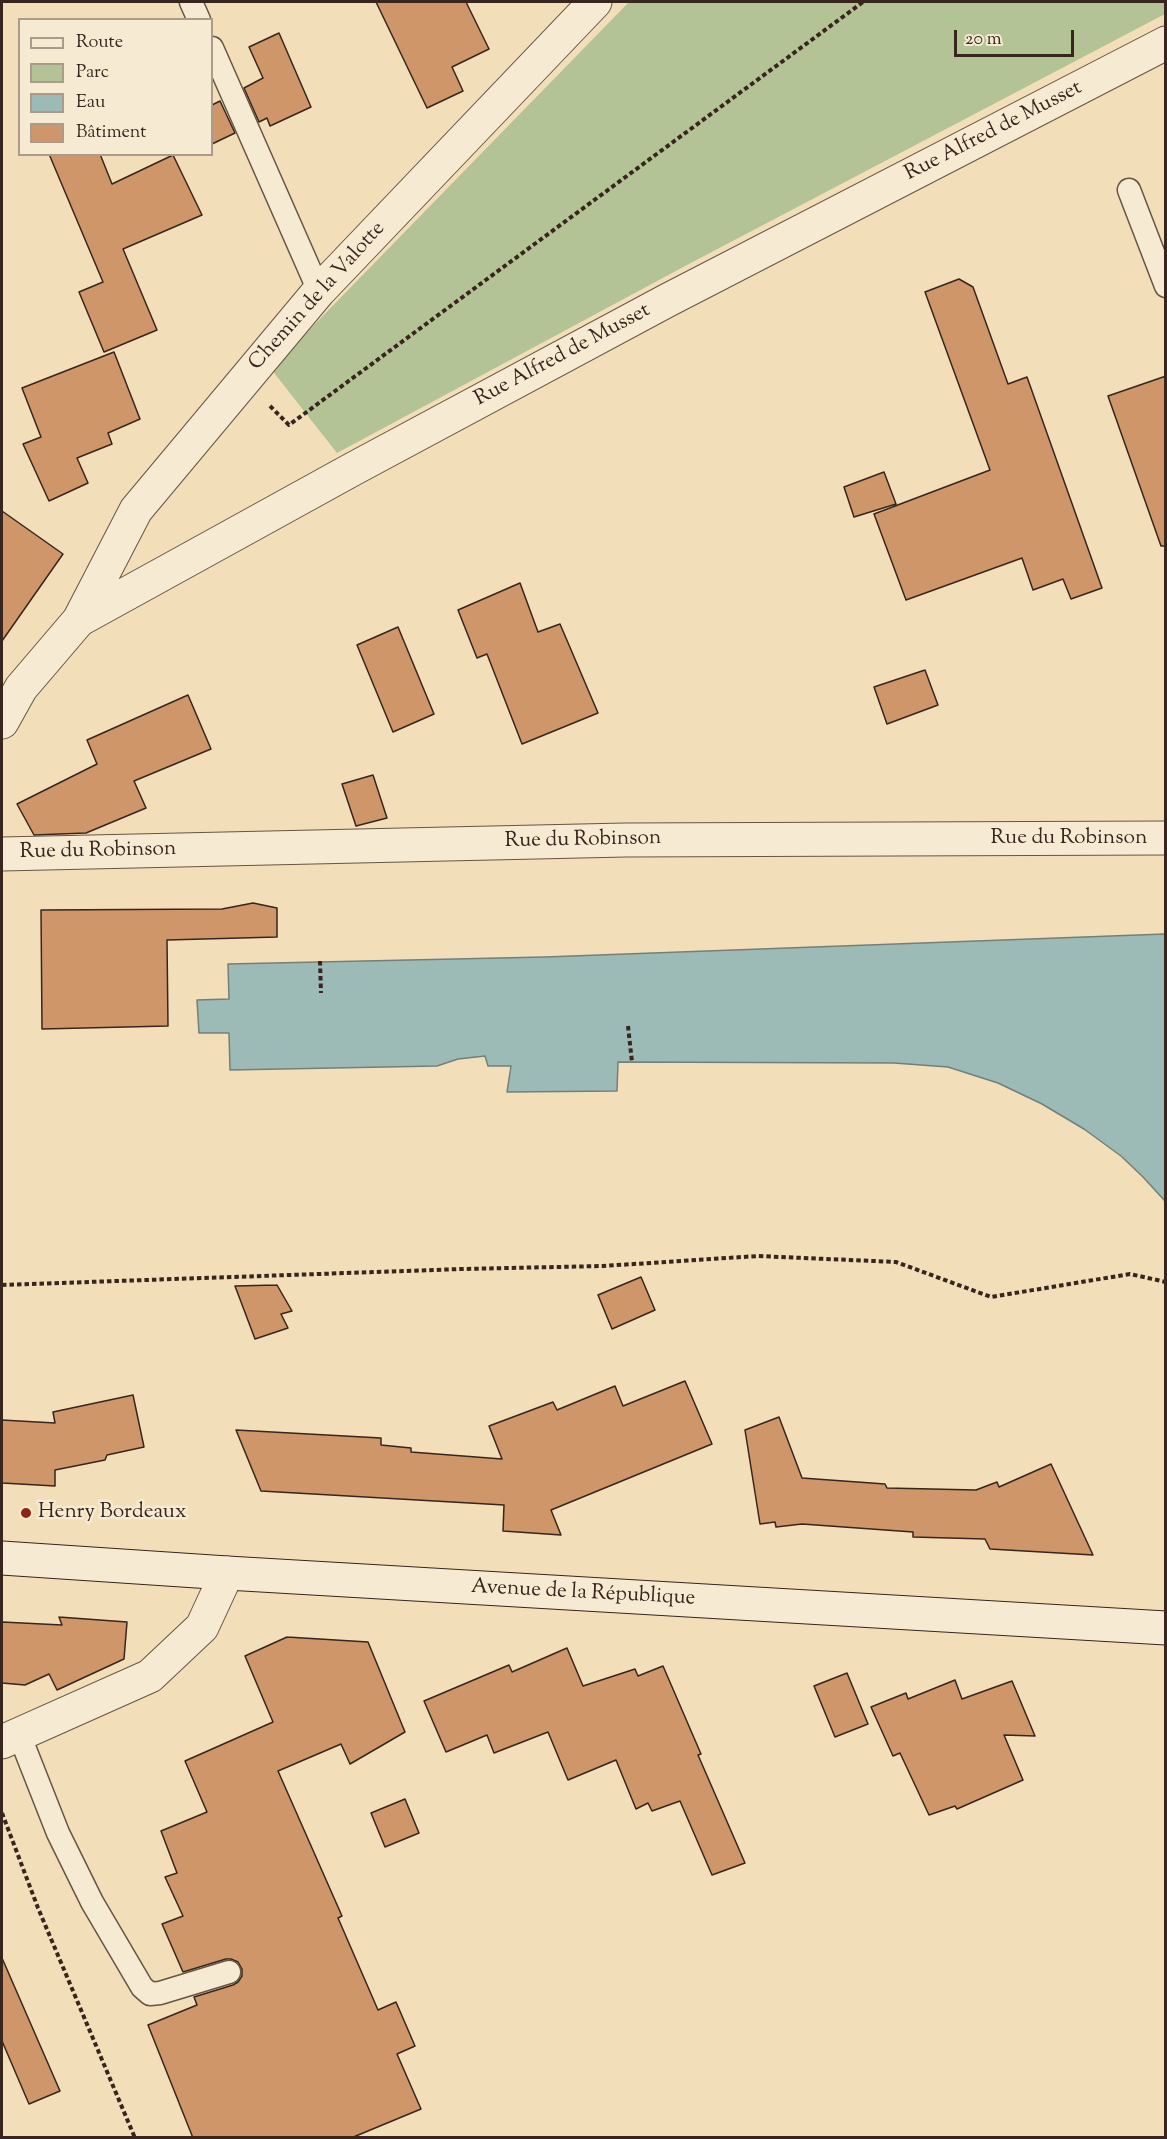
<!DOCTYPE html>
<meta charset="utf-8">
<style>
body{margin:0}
#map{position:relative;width:1167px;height:2139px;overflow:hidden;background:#f2dfba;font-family:"Sorts Mill Goudy",serif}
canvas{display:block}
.frame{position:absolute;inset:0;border:3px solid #37251e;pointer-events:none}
.legend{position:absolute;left:18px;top:18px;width:195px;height:138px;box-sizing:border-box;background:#f7ead2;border:2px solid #aa9b8a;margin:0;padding:8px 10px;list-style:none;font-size:18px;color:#37251e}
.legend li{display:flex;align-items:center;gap:12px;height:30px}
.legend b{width:30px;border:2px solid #aa9b8a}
.scale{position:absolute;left:954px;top:30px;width:120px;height:27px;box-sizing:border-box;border:3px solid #37251e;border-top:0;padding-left:8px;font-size:18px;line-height:21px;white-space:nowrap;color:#37251e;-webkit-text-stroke:4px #f7ead2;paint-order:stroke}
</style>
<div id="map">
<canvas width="1167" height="2139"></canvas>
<div class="frame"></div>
<ul class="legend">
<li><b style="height:8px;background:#f7ead2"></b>Route</li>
<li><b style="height:16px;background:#b4c395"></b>Parc</li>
<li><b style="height:16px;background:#9cbbb6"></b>Eau</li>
<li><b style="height:16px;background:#cf966a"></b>Bâtiment</li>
</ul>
<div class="scale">20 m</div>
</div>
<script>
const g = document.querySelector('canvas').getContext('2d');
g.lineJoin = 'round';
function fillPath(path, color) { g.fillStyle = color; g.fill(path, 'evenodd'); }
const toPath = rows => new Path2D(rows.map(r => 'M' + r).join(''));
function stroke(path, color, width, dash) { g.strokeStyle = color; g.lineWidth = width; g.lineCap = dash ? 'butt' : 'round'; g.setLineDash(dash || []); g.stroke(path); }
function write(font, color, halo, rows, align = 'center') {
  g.font = font + ' "Sorts Mill Goudy",serif'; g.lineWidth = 5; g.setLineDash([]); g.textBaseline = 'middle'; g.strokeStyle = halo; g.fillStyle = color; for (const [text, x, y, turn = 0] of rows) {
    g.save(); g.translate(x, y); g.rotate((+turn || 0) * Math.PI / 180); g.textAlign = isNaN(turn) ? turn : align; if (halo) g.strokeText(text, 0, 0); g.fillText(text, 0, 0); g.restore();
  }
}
fillPath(toPath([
 [629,2,1165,2,1165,14,687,265,337,453,271,369]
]), '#b4c395');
const water = toPath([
 [1165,934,1165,1201,1143,1177,1121,1156,1084,1129,1042,1104,998,1083,948,1067,894,1063,618,1062,617,1091,507,1092,511,1066,488,1066,485,1056,458,1059,437,1066,230,1070,229,1033,199,1033,197,1000,229,999,228,964,545,957,1165,934]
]);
fillPath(water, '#9cbbb6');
stroke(water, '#747f79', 1.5);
const building = toPath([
 [376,2,466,2,489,49,452,67,463,91,427,108,376,2],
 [279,33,311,107,270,126,267,118,259,122,244,88,263,78,249,47,279,33],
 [220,101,235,133,212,144,212,105,220,101],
 [49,154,100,154,112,184,173,155,202,215,123,249,157,330,104,352,79,292,103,282,49,154],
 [959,279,973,287,1008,384,1027,377,1102,588,1071,599,1063,579,1033,590,1022,558,906,600,874,514,990,470,925,292,959,279],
 [114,352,140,419,108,433,112,444,77,458,88,483,49,501,23,444,41,437,22,388,114,352],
 [1166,376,1166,546,1161,546,1108,396,1166,376],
 [884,472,896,504,854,517,844,487,884,472],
 [2,511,63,554,2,641,2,511],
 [520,583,538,632,560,624,598,713,522,744,487,654,477,658,458,610,520,583],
 [398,627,434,714,393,732,357,645,398,627],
 [925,670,938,705,887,724,874,687,925,670],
 [188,695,211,749,134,781,146,808,86,833,34,835,17,804,97,764,87,740,188,695],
 [373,775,387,818,356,826,342,784,373,775],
 [253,903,277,908,277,937,167,940,168,1026,42,1029,41,910,222,909,253,903],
 [641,1277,655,1310,612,1329,598,1295,641,1277],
 [277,1285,292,1311,281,1314,288,1328,255,1339,235,1286,277,1285],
 [685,1381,712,1444,551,1510,561,1535,503,1531,504,1505,261,1491,236,1430,381,1438,381,1445,411,1448,411,1452,502,1459,489,1426,553,1402,557,1410,615,1386,623,1406,685,1381],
 [133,1395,144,1447,107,1455,105,1460,55,1470,55,1486,2,1483,2,1420,55,1423,53,1412,133,1395],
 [779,1417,802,1478,885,1484,887,1488,976,1490,997,1482,999,1487,1051,1464,1093,1555,990,1549,985,1539,913,1537,913,1532,802,1524,776,1527,775,1522,760,1524,745,1430,779,1417],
 [59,1617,127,1622,124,1659,57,1690,49,1674,25,1685,2,1683,2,1622,62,1625,59,1617],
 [287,1637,368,1642,405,1732,350,1764,341,1744,278,1771,342,1916,338,1918,378,2010,396,2002,415,2046,397,2054,421,2109,351,2138,193,2138,148,2025,197,2005,194,1997,233,1985,238,1982,242,1976,242,1969,238,1962,231,1959,226,1959,183,1972,162,1924,183,1916,165,1877,177,1873,161,1831,207,1812,185,1761,273,1722,245,1656,287,1637],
 [567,1648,583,1686,635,1669,638,1676,663,1666,701,1754,698,1755,745,1863,712,1875,680,1801,652,1811,648,1803,636,1809,616,1760,568,1780,548,1732,494,1753,487,1735,446,1752,424,1701,509,1665,512,1672,567,1648],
 [847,1673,868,1724,835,1737,814,1686,847,1673],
 [955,1680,962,1699,1012,1681,1035,1736,1004,1735,1023,1780,957,1809,955,1806,929,1815,900,1753,893,1756,871,1707,906,1693,908,1699,955,1680],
 [405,1799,419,1833,385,1847,371,1813,405,1799],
 [2,1958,60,2091,29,2104,2,2041,2,1958]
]);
fillPath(building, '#cf966a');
stroke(building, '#37251e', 1.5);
const service = toPath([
 [191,2,199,20],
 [212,48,319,291],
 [1129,190,1166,286],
 [19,1734,58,1833,92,1902,142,1987,150,1994,160,1993,229,1972]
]);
const minor = toPath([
 [79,620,136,510,319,291,595,2],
 [2,722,21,688,79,620,353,469,668,300,1166,43],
 [2,854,625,840,1166,838],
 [2,1742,150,1676,202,1627,227,1573]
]);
const secondary = toPath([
 [2,1558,227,1573,1166,1628]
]);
stroke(service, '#665445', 25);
stroke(minor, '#665445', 35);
stroke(secondary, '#37251e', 35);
stroke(toPath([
 [270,406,289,425,863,2],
 [320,961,321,993],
 [628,1026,632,1062],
 [2,1285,462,1269,603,1266,758,1256,896,1262,991,1297,1130,1274,1166,1282],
 [2,1813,38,1908,135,2138]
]), '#37251e', 4, [4.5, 3]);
stroke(service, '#f7ead2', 22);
stroke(minor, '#f7ead2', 33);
stroke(secondary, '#f7ead2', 33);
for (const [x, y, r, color] of [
 [26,1513,6,"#8f2418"]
]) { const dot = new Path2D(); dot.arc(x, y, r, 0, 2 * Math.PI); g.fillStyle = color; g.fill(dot); stroke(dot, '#f7ead2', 2); }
write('21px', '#37251e', '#f7ead2', [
 ["Rue Alfred de Musset",994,132,-27],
 ["Chemin de la Valotte",318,297,-48],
 ["Rue Alfred de Musset",563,356,-28],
 ["Rue du Robinson",1069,839],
 ["Rue du Robinson",583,841,-1],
 ["Rue du Robinson",98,852,-1],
 ["Avenue de la République",583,1594,3]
]);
write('21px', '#37251e', '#f7ead2', [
 ["Henry Bordeaux",38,1513]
], 'left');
</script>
